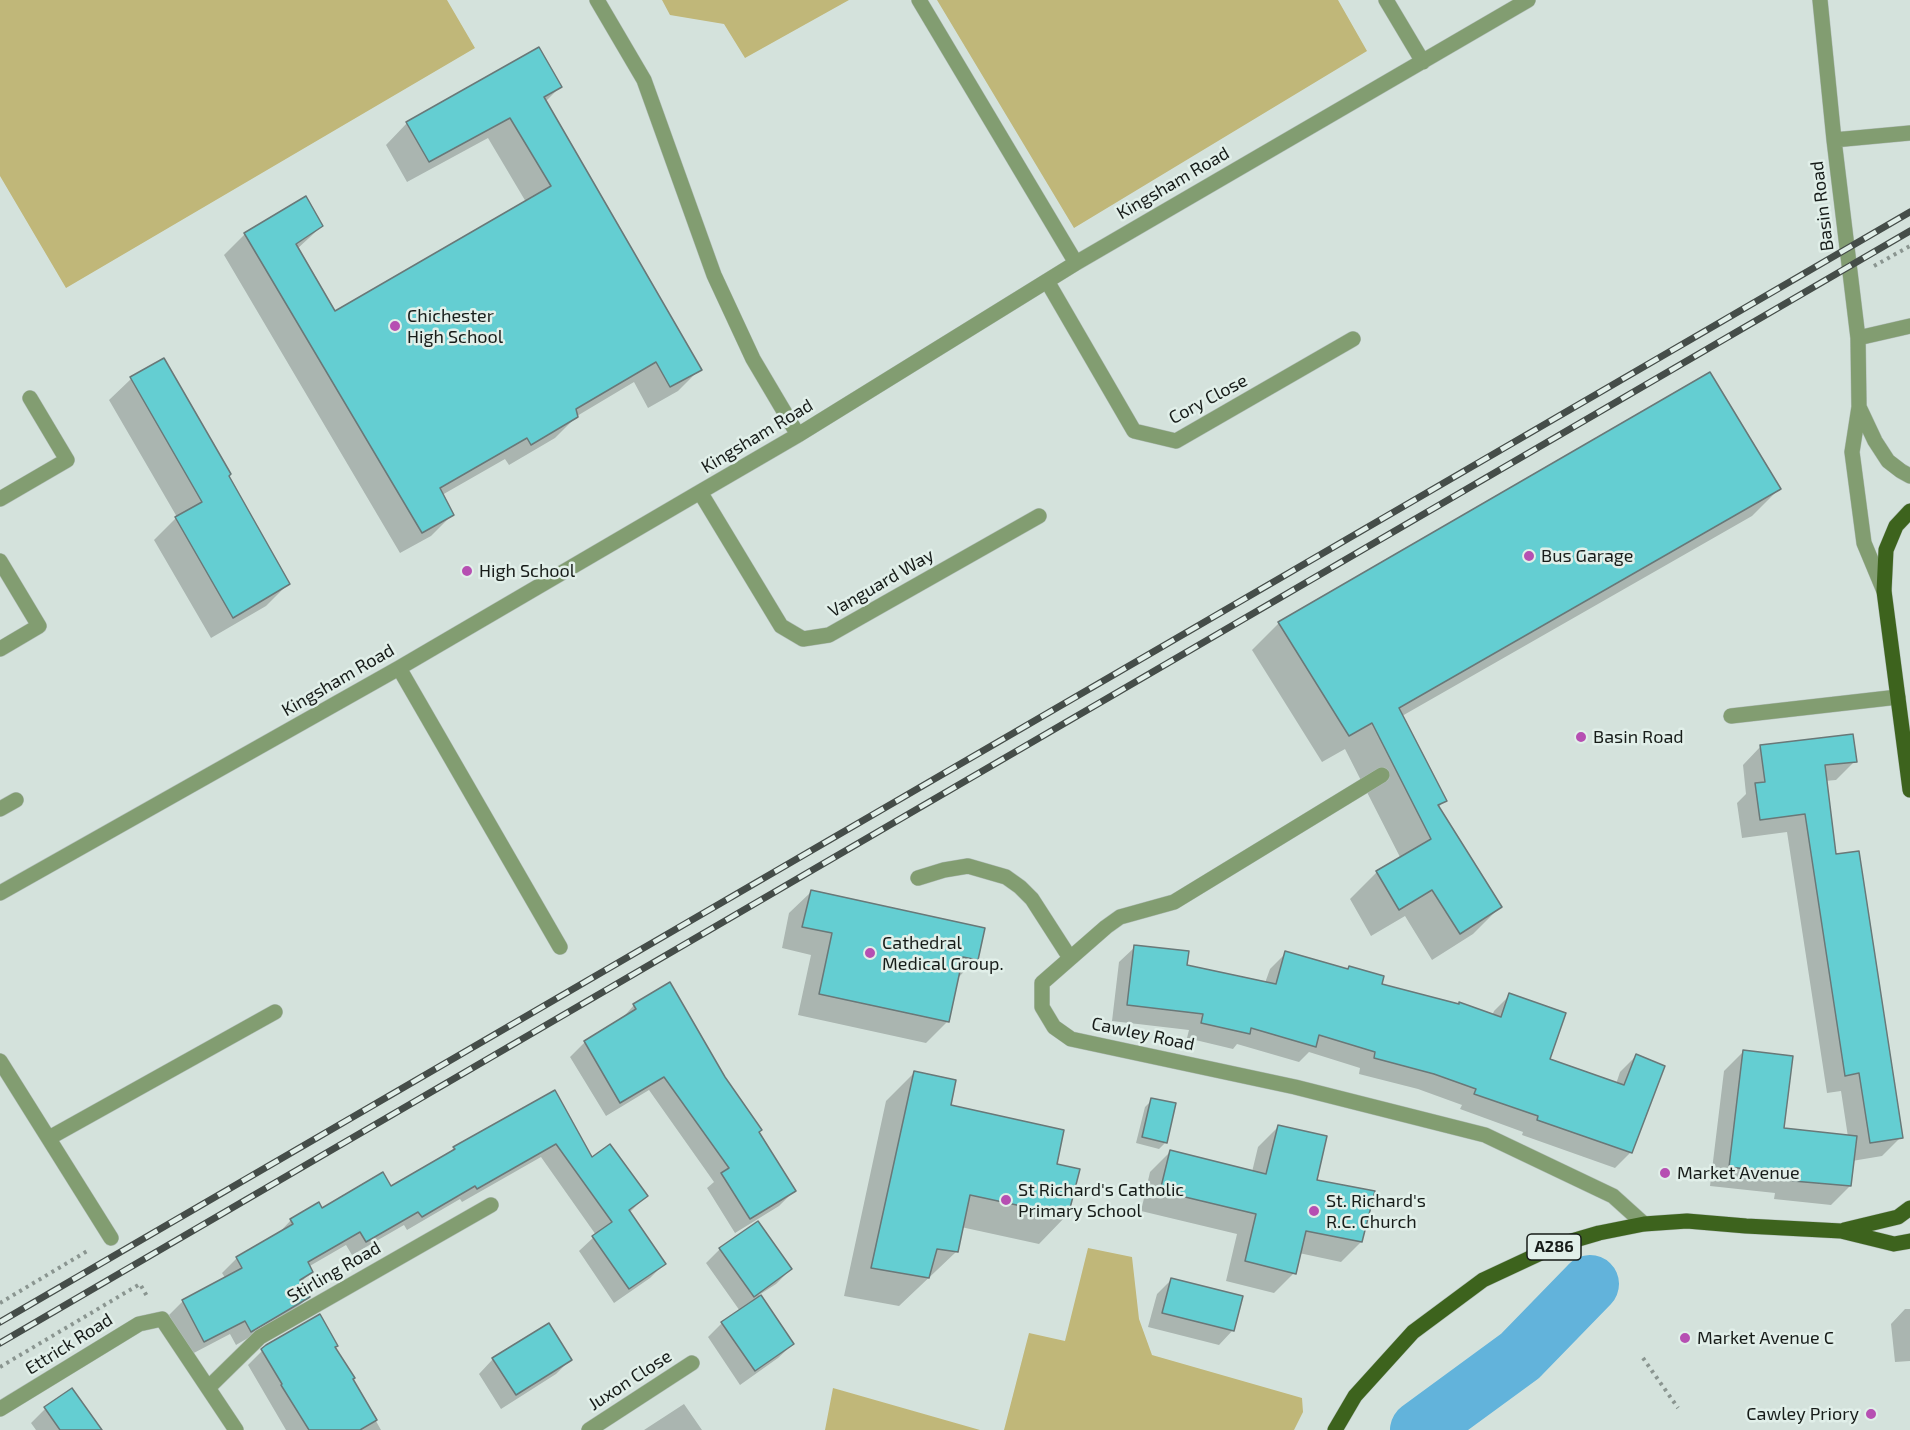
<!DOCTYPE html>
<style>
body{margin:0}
canvas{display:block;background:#d4e2dc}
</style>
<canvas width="1910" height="1430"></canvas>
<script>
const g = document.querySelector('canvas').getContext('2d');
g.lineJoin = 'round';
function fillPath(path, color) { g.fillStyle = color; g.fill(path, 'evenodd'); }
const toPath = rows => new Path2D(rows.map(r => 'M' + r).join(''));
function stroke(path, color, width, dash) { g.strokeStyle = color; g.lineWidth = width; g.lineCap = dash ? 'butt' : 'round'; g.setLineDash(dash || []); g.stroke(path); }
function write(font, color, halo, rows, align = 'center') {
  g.font = font + ' "Exo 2",sans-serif'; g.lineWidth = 5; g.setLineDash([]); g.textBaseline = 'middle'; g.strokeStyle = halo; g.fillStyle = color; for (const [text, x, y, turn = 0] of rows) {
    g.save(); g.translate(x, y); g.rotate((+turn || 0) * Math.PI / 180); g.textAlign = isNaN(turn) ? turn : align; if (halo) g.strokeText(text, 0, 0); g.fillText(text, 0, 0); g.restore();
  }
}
fillPath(toPath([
 [0,0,447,0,475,48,66,288,0,176],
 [662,0,849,0,745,58,724,24,670,15],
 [937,0,1338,0,1367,51,1074,228],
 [1088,1248,1132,1257,1139,1319,1152,1355,1302,1398,1303,1412,1294,1430,1004,1430,1029,1333,1065,1341],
 [833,1388,980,1430,825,1430]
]), '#c0b779');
fillPath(toPath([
 [560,87,545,102,700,369,678,391,648,408,634,382,577,416,555,438,509,465,505,459,442,495,453,514,431,536,400,553,224,255,245,234,322,226,297,249,335,313,526,202,488,138,407,182,386,145,407,123],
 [163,360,288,584,266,606,211,638,154,540,177,517,109,400,131,379],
 [1779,489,1752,516,1402,716,1445,800,1438,808,1500,907,1473,934,1432,960,1405,916,1371,936,1350,899,1377,872,1401,859,1345,749,1322,762,1252,650,1279,623],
 [1761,746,1855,761,1836,780,1825,781,1835,856,1901,1137,1882,1156,1852,1161,1850,1186,1831,1205,1774,1199,1775,1193,1710,1186,1724,1071,1743,1052,1782,1130,1848,1137,1841,1091,1827,1093,1787,832,1742,838,1737,803,1746,794,1743,765],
 [811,892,976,959,957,979,947,1022,926,1043,798,1015,811,955,782,948,789,913],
 [1135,947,1186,966,1265,983,1270,969,1286,953,1346,970,1349,968,1380,985,1492,1016,1494,1011,1510,995,1548,1060,1616,1084,1620,1072,1636,1056,1631,1152,1615,1168,1522,1135,1523,1132,1460,1109,1462,1105,1418,1089,1359,1074,1360,1068,1309,1052,1299,1062,1237,1044,1233,1049,1187,1038,1189,1030,1112,1021,1119,962],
 [634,1005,724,1078,794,1191,779,1206,735,1233,707,1188,714,1182,649,1090,606,1116,570,1057,585,1042,620,1021],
 [915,1072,949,1107,1055,1165,1067,1215,1039,1244,961,1227,956,1252,899,1306,844,1296,886,1101],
 [554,1092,592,1159,646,1196,629,1213,664,1264,650,1278,614,1303,579,1251,596,1235,541,1157,462,1202,460,1199,407,1230,404,1225,352,1255,346,1245,308,1267,311,1272,300,1283,308,1297,294,1311,236,1345,230,1334,190,1355,169,1315,183,1301,226,1279,222,1273,237,1258,277,1235,291,1220,391,1188,446,1156,454,1148],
 [1152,1100,1166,1142,1159,1149,1136,1143,1145,1107],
 [1278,1127,1315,1181,1361,1242,1341,1262,1299,1253,1294,1273,1274,1293,1226,1281,1237,1234,1141,1211,1150,1172,1170,1152,1252,1172,1258,1147],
 [720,1249,791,1269,776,1284,759,1295,793,1344,778,1358,740,1385,708,1337,722,1323,740,1311,706,1263],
 [1171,1280,1233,1330,1219,1345,1148,1327,1157,1294],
 [1905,1309,1910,1309,1910,1361,1895,1362,1891,1324],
 [267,1346,334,1347,381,1430,286,1430,248,1365],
 [493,1359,570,1360,556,1374,501,1409,479,1374],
 [684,1404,702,1430,644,1430],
 [45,1409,100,1430,36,1430,31,1423]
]), '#0003');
stroke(toPath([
 [1419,1430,1520,1356,1590,1284]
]), '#62b3db', 58);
const building = toPath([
 [539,47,562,87,544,97,702,370,670,387,656,362,576,409,578,417,531,445,527,438,440,488,454,515,422,533,244,233,306,196,323,226,296,244,335,311,551,186,510,118,429,162,406,122,539,47],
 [164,358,231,474,229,476,290,584,233,618,175,517,202,502,130,377,164,358],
 [1710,372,1781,489,1399,708,1447,801,1438,805,1502,907,1460,934,1432,890,1399,910,1376,871,1431,839,1372,723,1349,736,1278,622,1710,372],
 [1853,734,1857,762,1825,765,1836,854,1859,851,1903,1138,1870,1143,1859,1073,1845,1076,1805,814,1760,820,1755,783,1765,782,1760,745,1853,734],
 [811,890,985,928,978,960,963,957,949,1022,819,994,832,933,802,927,811,890],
 [1134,945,1189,951,1187,965,1276,984,1285,951,1348,969,1349,966,1384,976,1382,984,1459,1004,1459,1002,1501,1017,1509,993,1566,1013,1550,1059,1624,1085,1636,1054,1665,1066,1632,1153,1537,1120,1538,1116,1474,1094,1476,1089,1434,1074,1374,1058,1375,1052,1319,1035,1316,1047,1251,1028,1250,1034,1201,1023,1203,1014,1127,1005,1134,945],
 [670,982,725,1077,762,1130,759,1132,796,1191,750,1219,721,1173,729,1168,664,1077,620,1103,584,1041,636,1009,633,1004,670,982],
 [1743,1050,1793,1056,1784,1128,1857,1136,1851,1186,1793,1181,1793,1174,1729,1167,1743,1050],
 [914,1071,956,1080,951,1105,1064,1130,1057,1164,1080,1169,1068,1216,970,1195,958,1252,937,1249,929,1278,871,1268,914,1071],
 [555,1090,592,1157,610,1144,648,1196,629,1210,666,1264,629,1289,592,1236,612,1222,556,1144,477,1189,475,1186,422,1217,418,1212,366,1242,360,1232,308,1262,313,1272,300,1280,310,1297,251,1332,245,1321,204,1342,182,1300,242,1268,236,1257,293,1224,290,1219,319,1202,322,1208,383,1172,391,1186,455,1149,453,1147,555,1090],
 [1151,1098,1176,1103,1167,1143,1142,1137,1151,1098],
 [1278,1125,1327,1136,1317,1180,1375,1191,1362,1242,1306,1231,1296,1274,1245,1261,1256,1214,1160,1191,1170,1150,1266,1174,1278,1125],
 [758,1221,792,1269,754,1297,719,1248,758,1221],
 [1171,1278,1243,1296,1234,1331,1162,1313,1171,1278],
 [761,1295,794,1344,755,1371,721,1322,761,1295],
 [320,1314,338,1346,335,1347,355,1378,353,1379,377,1420,360,1430,309,1430,281,1385,282,1384,261,1349,266,1345,320,1314],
 [549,1323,572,1360,516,1395,492,1358,549,1323],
 [72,1388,102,1430,60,1430,44,1407,72,1388]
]);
fillPath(building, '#64ced2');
stroke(building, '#697878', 1.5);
const minor = toPath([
 [597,0,644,80,714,275,753,359,798,435],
 [919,0,1076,263],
 [1386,0,1423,62],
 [1820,0,1834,140,1858,338,1859,407,1852,452,1864,543,1884,591],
 [1834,140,1910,133],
 [1047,281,1134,431,1176,441,1353,339],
 [1858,338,1910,326],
 [1859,407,1875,441,1888,461,1901,471,1910,476],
 [700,492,781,626,803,639,829,635,1039,516],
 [0,499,67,460,30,398],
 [0,561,39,626,0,649],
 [399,668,560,947],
 [1731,716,1898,697],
 [1382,775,1174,902,1120,917,1106,927,1042,983,1042,1007,1054,1027,1071,1039,1295,1087,1485,1135,1613,1196,1644,1224],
 [0,809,16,800],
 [918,878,944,870,968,866,1006,877,1020,887,1032,899,1070,958],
 [0,893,399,668,700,492,798,435,1076,263,1528,0],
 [0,1061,111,1238],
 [49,1138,275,1012],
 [208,1388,260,1337,491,1205],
 [0,1409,139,1324,162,1319,236,1430],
 [589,1430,692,1363]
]);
const major = toPath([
 [1910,511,1896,526,1886,550,1884,591,1910,790],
 [1844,1230,1898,1217,1910,1208],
 [1335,1430,1355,1396,1413,1332,1483,1280,1558,1245,1599,1233,1644,1224,1687,1221,1746,1226,1841,1231,1894,1244,1910,1241]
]);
stroke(minor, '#b2beb9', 16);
stroke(major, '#b2beb9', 16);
stroke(toPath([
 [1874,266,1910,246],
 [0,1303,89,1250],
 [1643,1358,1678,1408],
 [0,1367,140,1284,148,1298]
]), '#8a9590', 4, [3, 4.5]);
stroke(minor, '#829d71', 15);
stroke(major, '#3d631d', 15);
const rail = toPath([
 [0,1322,1910,212],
 [0,1343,1910,231]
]);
stroke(rail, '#454d49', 7);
stroke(rail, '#e1efe9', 4.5, [14]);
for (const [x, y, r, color] of [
 [395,326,6,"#b64fb2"],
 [1529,556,6,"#b64fb2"],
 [467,571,6,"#b64fb2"],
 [1581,737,6,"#b64fb2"],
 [870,953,6,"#b64fb2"],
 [1665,1173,6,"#b64fb2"],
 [1006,1200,6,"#b64fb2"],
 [1314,1211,6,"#b64fb2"],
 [1685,1338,6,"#b64fb2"],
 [1871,1414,6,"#b64fb2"]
]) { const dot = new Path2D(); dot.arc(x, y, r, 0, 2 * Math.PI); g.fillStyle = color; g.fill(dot); stroke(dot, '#e1efe9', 2); }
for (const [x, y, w] of [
 [1554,1247,54]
]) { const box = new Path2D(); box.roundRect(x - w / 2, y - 13, w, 26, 4.5); g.fillStyle = '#e1efe9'; g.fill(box); stroke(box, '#171c19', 1.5); }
write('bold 16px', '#171c19', null, [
 ["A286",1554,1247]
]);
write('18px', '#171c19', '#e1efe9', [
 ["Kingsham Road",1173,183,-30],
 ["Basin Road",1822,206,-97],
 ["Cory Close",1208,399,-28],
 ["Kingsham Road",757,436,-31],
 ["Vanguard Way",881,583,-30],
 ["Kingsham Road",338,680,-30],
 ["Cawley Road",1143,1034,12],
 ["Stirling Road",334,1272,-30],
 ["Ettrick Road",69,1344,-32],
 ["Juxon Close",630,1380,-33]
]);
write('18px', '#171c19', '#e1efe9', [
 ["Chichester",407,316],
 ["High School",407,337],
 ["Bus Garage",1541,556],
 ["High School",479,571],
 ["Basin Road",1593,737],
 ["Cathedral",882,943],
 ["Medical Group.",882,964],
 ["Market Avenue",1677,1173],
 ["St Richard's Catholic",1018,1190],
 ["Primary School",1018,1211],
 ["St. Richard's",1326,1201],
 ["R.C. Church",1326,1222],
 ["Market Avenue C",1697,1338],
 ["Cawley Priory",1859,1414,"right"]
], 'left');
</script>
